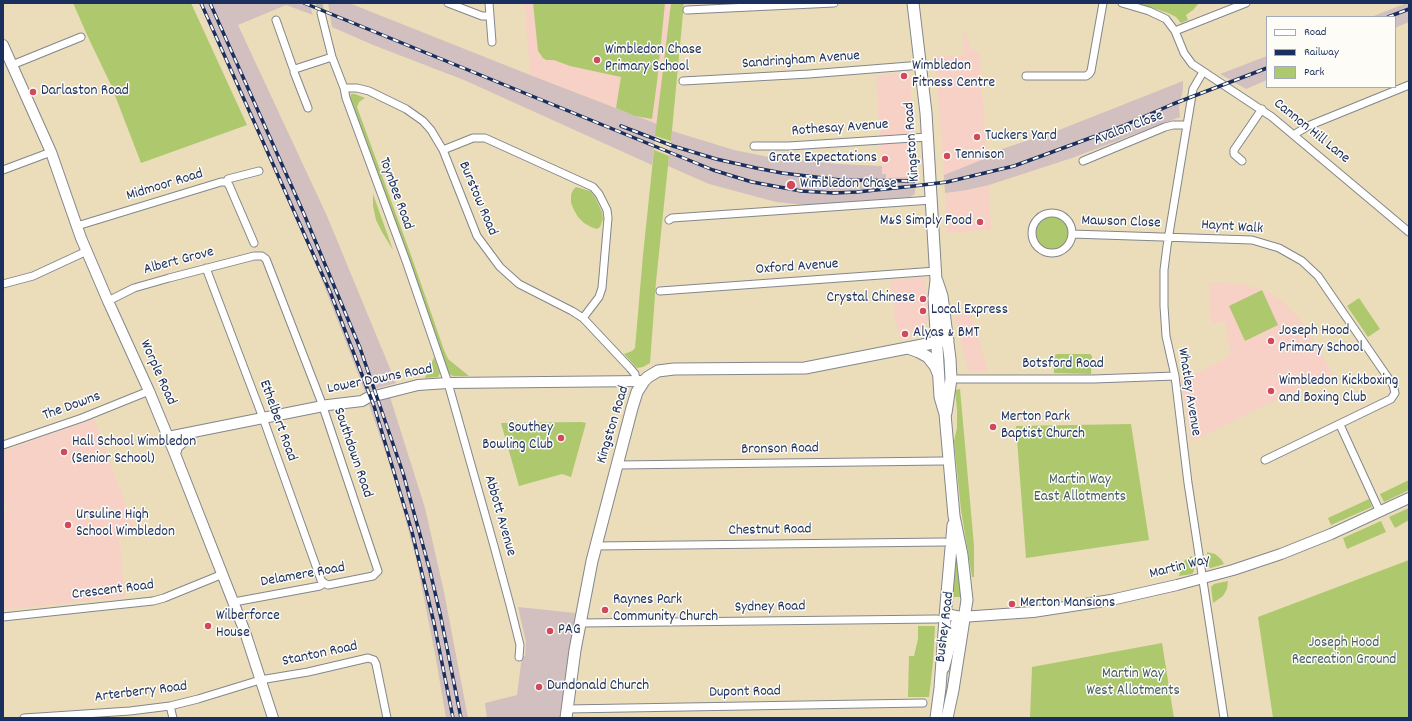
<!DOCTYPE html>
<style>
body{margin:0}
#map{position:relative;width:1412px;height:721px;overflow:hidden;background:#ebddba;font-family:Dekko,sans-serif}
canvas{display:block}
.frame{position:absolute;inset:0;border:4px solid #1b2f5e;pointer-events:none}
.legend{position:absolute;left:1266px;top:16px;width:130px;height:72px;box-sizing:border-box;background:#fdfcf7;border:1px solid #a3aaba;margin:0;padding:5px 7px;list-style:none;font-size:12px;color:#1b2f5e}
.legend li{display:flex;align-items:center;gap:8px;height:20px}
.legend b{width:20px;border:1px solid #a3aaba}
</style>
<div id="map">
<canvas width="1412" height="721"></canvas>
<div class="frame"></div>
<ul class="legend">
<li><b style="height:5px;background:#fff"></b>Road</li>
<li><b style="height:5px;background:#1b2f5e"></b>Railway</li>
<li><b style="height:11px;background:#aec86e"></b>Park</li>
</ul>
</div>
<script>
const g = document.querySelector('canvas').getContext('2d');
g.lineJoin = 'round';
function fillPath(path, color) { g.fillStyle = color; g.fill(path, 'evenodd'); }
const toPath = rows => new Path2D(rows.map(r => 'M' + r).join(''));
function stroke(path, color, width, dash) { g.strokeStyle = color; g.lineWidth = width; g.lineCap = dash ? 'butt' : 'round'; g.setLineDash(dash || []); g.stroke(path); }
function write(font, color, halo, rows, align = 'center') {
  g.font = font + ' Dekko,sans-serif'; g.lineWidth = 3; g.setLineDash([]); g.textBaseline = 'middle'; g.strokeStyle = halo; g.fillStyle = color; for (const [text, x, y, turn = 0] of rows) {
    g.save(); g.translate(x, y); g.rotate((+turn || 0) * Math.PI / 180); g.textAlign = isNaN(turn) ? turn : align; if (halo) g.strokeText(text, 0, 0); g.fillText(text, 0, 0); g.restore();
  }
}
fillPath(toPath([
 [524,3,671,3,657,124,530,75],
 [966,32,970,48,979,52,987,154,984,159,944,175,935,56,962,55,964,50,963,34],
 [910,73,916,177,886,178,882,174,876,75],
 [989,185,991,230,947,233,945,193,967,190],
 [925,277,928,318,927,323,924,329,916,336,900,339,894,314,890,281],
 [1209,282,1241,284,1256,288,1271,293,1284,303,1297,316,1309,332,1333,374,1262,407,1191,442,1181,381,1230,356,1226,322,1211,323,1209,305],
 [971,314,988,371,969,372,954,315],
 [94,419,136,533,119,536,125,597,3,610,3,518,7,511,3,498,3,451]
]), '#f7d1c6');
fillPath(toPath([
 [200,3,309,3,313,15,286,5,238,25,327,216,396,383,365,392,318,270],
 [328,3,349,3,530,75,657,124,652,165,464,80,373,45,332,27],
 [1407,3,1409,3,1409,22,1395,28,1395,17,1371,17],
 [1267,56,1267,80,1246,89,1220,74],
 [1183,81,1183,89,1179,108,1180,117,1072,158,989,185,967,190,945,193,944,175,984,159,987,154,1059,130],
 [672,131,734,150,769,157,838,164,882,166,882,174,886,174,886,178,915,177,915,194,910,197,807,205,776,202,709,184,668,166],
 [390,397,425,508,444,592,468,718,446,718,436,659,416,558,393,474,368,402],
 [518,607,575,613,560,718,487,718,485,703,517,695,522,656,525,656,526,642]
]), '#d2bfbf');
fillPath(toPath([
 [73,3,191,3,247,125,141,163,111,85,88,37],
 [533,3,665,3,657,82,652,119,635,116,616,108,621,77,570,66,554,60,546,60,543,58,538,51],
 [671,3,684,3,671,141,655,136],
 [1138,3,1199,3,1193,10,1186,15,1188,20,1181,23,1176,17,1168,13],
 [351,94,355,94,365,98,359,102,357,107,412,258,444,350,448,359,469,376,453,376,449,374,409,260,350,98],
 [654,150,669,156,656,282,650,363,643,367,637,368,634,365,624,354,632,351,635,348,643,255],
 [576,187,590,191,595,197,602,212,603,219,600,227,597,229,591,227,584,223,578,217,574,210,571,203,571,195,573,190],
 [373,194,393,250,382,232,376,220,373,206],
 '1036 233a16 16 0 1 1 32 0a16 16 0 1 1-32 0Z',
 [1262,290,1278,325,1245,341,1229,306],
 [1359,298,1380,329,1368,337,1347,306],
 [1057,354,1090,354,1092,356,1091,374,1054,373,1054,356],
 [434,357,440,373,438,377,425,378],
 [960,389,974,546,974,577,972,577,961,510,954,441,957,428,957,409,955,390],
 [581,422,586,423,571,477,562,474,519,486,501,423],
 [1131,424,1149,540,1026,558,1016,426],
 [1409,480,1409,490,1384,502,1380,494],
 [1369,499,1372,507,1331,525,1328,518],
 [1409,508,1409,520,1395,528,1389,517],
 [1381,521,1386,532,1347,549,1343,538],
 [955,551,958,551,962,597,952,597],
 [1207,552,1215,554,1221,559,1224,564,1211,568,1208,567],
 [1192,556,1194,571,1192,574,1179,576,1181,567,1185,560],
 [1409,560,1409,718,1273,718,1258,617],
 [1228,581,1227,589,1223,596,1213,603,1211,587,1214,584],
 [918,626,935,626,933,663,929,697,908,697,909,656,914,656,918,639],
 [1162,643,1174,718,1030,718,1032,667]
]), '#aec86e');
stroke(toPath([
 [319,3,321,13]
]), '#c1baa8', 7, [7, 3.5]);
const street = toPath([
 [448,3,482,16,490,16],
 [489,3,492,42],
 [1122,3,1149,11,1166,19,1175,31,1184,53,1192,64,1272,117,1409,232],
 [687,10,834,3],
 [321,13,332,57,344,88,346,98,406,261,448,383,494,546,510,605,520,645,519,657],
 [276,20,293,68,295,69,332,57],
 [1175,31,1246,3],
 [12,65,81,37],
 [295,69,294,72,308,108],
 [1203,72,1193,89,1187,125,1167,246,1164,270,1164,306,1166,336,1175,376,1188,483,1224,718],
 [1026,76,1086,76,1089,74,1091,71,1103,3],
 [683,81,809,74,922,65],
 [344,88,357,88,369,91,406,109,423,121,431,130,443,150,477,236,500,267,519,284,572,311,583,318,630,368,635,374,636,380],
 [1295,134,1308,126,1409,85],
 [754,146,789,146,928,137],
 [443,150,473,138,485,138,593,187,599,194,607,210,608,218,602,288,599,297,583,318],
 [1083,161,1165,127,1173,125,1187,125],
 [1242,161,1234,154,1234,150,1262,109],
 [3,170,51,152],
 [226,182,229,185,254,243],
 '1032 233a20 20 0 1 1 40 0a20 20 0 1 1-40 0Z',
 [669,220,672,218,932,200],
 [77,226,221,182,226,182,228,179,259,171],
 [1072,234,1252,240,1279,248,1302,261,1318,276,1393,385,1395,393,1391,399,1265,460],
 [206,268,263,418,321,580,324,583],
 [3,284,33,276,87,251],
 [660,291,936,271],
 [108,301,134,288,169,278,254,256,262,256,266,259,321,401,378,571,373,576,328,585,324,583,320,586,234,602],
 [951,379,1094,379,1175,376],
 [1340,425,1380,512],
 [3,445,82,418,149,391],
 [617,465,943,461],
 [596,546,944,542],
 [3,617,153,601,164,598,223,574],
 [580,623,937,619],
 [170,706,173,718],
 [567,709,923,703],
 [24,718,130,711,170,706,198,699,260,680,308,672,368,658,374,660,376,664,387,718]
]);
const secondary = toPath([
 [3,45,51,152,81,238,108,301,149,391,175,454,245,632,273,718],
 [168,437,328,405,362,401,367,398,418,385,448,383,644,381],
 [175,454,177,447,192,433],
 [946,614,961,617,1033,612,1111,600,1177,585,1233,570,1281,554,1331,534,1409,498],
 [944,668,956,623,961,617]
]);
const primary = toPath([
 [913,3,926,113,936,280,934,298,940,397,945,414,954,516,962,555,967,600,953,690,947,718],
 [937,281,942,296,950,359,951,379,946,413],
 [908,348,919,352,928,357,935,366,938,373],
 [566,718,575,650,592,561,632,408,637,392,644,381,648,377,658,371,674,369,805,368,948,340],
 [936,718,940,688,946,605,953,525]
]);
stroke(street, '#83868c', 9);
stroke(secondary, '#83868c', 12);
stroke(primary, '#83868c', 13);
stroke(street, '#fff', 7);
stroke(secondary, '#fff', 10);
stroke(primary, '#fff', 11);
const rail = toPath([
 [201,3,331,294,374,406,412,532,434,623,453,718],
 [210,3,304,214,360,348,403,473,430,571,441,618,461,718],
 [304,3,713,170,752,182,801,191,834,193,857,192,914,186,947,182,1014,166,1123,126,1173,104,1267,68],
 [1388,17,1409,9],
 [621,126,673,146,716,159,756,168,782,173,840,180,914,181]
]);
stroke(rail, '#1b2f5e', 3.5);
stroke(rail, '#fdfcf7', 2, [6]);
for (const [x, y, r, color] of [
 [597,60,4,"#d1495b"],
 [904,76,4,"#d1495b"],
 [33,92,4,"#d1495b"],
 [977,137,4,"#d1495b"],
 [947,156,4,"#d1495b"],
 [885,159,4,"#d1495b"],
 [791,185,5,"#d1495b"],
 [980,222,4,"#d1495b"],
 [923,299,4,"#d1495b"],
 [923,311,4,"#d1495b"],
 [905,334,4,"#d1495b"],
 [1271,341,4,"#d1495b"],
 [1271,391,4,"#d1495b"],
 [993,427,4,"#d1495b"],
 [561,438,4,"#d1495b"],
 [64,452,4,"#d1495b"],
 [68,525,4,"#d1495b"],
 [1012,604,4,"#d1495b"],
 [605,610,4,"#d1495b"],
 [208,626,4,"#d1495b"],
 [550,631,4,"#d1495b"],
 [539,687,4,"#d1495b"]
]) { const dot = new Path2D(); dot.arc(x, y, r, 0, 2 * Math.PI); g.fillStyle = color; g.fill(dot); stroke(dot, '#fdfcf7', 1.5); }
write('15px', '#1b2f5e', '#fdfcf7', [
 ["Wimbledon Chase",605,51],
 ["Primary School",605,68],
 ["Wimbledon",912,67],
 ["Fitness Centre",912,84],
 ["Darlaston Road",41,92],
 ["Tuckers Yard",985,137],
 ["Tennison",955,156],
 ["Grate Expectations",877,159,"right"],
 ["Wimbledon Chase",800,185],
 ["M&S Simply Food",972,222,"right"],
 ["Crystal Chinese",915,299,"right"],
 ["Local Express",931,311],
 ["Joseph Hood",1279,332],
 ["Primary School",1279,349],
 ["Alyas & BMT",913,334],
 ["Wimbledon Kickboxing",1279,382],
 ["and Boxing Club",1279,399],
 ["Merton Park",1001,418],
 ["Baptist Church",1001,435],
 ["Southey",553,429,"right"],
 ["Bowling Club",553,446,"right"],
 ["Hall School Wimbledon",72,443],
 ["(Senior School)",72,460],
 ["Ursuline High",76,516],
 ["School Wimbledon",76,533],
 ["Raynes Park",613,601],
 ["Community Church",613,618],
 ["Merton Mansions",1020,604],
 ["Wilberforce",216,617],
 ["House",216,634],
 ["PAG",558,631],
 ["Dundonald Church",547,687]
], 'left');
write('15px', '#1b2f5e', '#fdfcf7', [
 ["Sandringham Avenue",801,61,-4],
 ["Rothesay Avenue",840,129,-4],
 ["Avalon Close",1129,129,-21],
 ["Cannon Hill Lane",1311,132,39],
 ["Kingston Road",913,142,-94],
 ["Midmoor Road",165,186,-17],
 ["Toynbee Road",395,194,70],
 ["Burstow Road",477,199,67],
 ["Mawson Close",1121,223,2],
 ["Haynt Walk",1232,228,4],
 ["Albert Grove",179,262,-15],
 ["Oxford Avenue",797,268,-4],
 ["Botsford Road",1063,365],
 ["Worple Road",157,373,66],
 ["Lower Downs Road",380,380,-11],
 ["Whatley Avenue",1188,392,81],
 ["The Downs",72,407,-20],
 ["Ethelbert Road",277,421,70],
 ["Kingston Road",614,425,-73],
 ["Bronson Road",780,450,-1],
 ["Southdown Road",352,453,71],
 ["Abbott Avenue",499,516,74],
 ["Chestnut Road",770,531,-1],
 ["Martin Way",1180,568,-14],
 ["Delamere Road",303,576,-10],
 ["Crescent Road",113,591,-7],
 ["Sydney Road",770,608,-1],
 ["Bushey Road",946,627,-83],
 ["Stanton Road",320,655,-12],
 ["Arterberry Road",141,693,-7],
 ["Dupont Road",745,693,-1]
]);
write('15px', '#475d63', '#fdfcf7', [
 ["Martin Way",1080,481],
 ["East Allotments",1080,498],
 ["Joseph Hood",1344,644],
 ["Recreation Ground",1344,661],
 ["Martin Way",1133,675],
 ["West Allotments",1133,692]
]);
</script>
